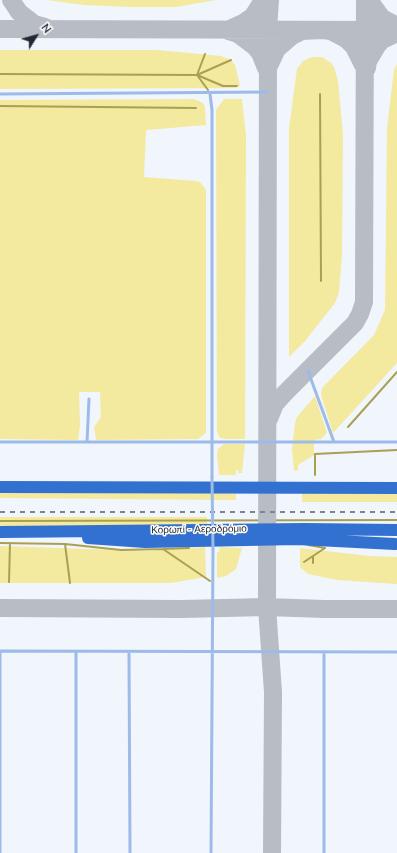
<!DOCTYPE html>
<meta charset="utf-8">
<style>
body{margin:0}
#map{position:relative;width:397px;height:853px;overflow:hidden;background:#f1f5fc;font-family:"Nunito Sans",sans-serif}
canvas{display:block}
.north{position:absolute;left:16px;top:16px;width:40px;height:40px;-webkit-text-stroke:3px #fff;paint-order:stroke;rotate:53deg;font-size:11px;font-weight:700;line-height:16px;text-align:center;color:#222934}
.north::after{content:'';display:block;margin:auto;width:14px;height:18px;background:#222934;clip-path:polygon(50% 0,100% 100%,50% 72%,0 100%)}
</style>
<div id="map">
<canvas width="397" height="853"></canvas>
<div class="north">N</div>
</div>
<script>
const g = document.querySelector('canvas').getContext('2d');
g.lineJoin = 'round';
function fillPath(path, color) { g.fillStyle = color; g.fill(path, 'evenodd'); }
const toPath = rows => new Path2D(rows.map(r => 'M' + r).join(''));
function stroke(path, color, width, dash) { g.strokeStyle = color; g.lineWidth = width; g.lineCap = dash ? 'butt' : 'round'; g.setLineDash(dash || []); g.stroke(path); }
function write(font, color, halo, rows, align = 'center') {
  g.font = font + ' "Nunito Sans",sans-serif'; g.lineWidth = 3; g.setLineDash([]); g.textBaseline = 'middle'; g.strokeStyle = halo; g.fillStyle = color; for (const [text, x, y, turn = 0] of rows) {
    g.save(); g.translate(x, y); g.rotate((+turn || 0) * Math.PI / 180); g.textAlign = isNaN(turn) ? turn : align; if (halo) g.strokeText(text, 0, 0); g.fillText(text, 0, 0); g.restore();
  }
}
fillPath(toPath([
 [47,0,216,0,176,7,130,7,84,5],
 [0,50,157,50,221,56,231,60,235,65,240,86,235,88,0,89],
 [312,57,322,57,331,63,334,67,338,81,343,134,342,254,339,292,335,303,305,341,289,357,289,128,297,69,303,61],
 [397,64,397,363,333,433,321,395,322,388,374,335,385,310,387,128,394,70],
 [194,99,203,103,205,108,206,125,146,130,144,177,195,181,200,182,206,190,206,433,198,439,96,440,94,427,101,417,100,392,79,392,80,425,78,440,0,439,0,100],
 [224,99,242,99,246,136,245,439,225,439,220,438,217,432,216,110],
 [315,396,327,433,321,439,314,440,314,455,298,465,298,470,294,471,292,449,295,423,297,417],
 [224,444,245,444,242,473,238,473,238,470,236,470,236,475,219,475,217,454,218,449],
 [0,492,189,492,236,494,236,500,0,498],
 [397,492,397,502,302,502,302,493],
 [0,517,207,517,207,525,0,526],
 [0,546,148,551,205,547,206,577,171,583,0,583],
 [220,547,242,548,236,569,226,576,217,578,217,552,219,552],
 [300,548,370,556,397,557,397,584,337,580,308,574,300,567]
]), '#f3e99f');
stroke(toPath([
 [0,74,197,75,205,54],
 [197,75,231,60],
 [208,90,197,75,223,86,237,86],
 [320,94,321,281],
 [0,106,196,108],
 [348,427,397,372],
 [315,475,315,454,397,450],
 [0,521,397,520],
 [0,543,65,544,121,550,163,549],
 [65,544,70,583],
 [308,545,325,548,313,556],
 [189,548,163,549,210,581],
 [304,562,313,556,313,563],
 [9,582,10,543]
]), '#aaa051', 2);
stroke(toPath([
 [11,0,19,12,28,19,34,24,45,27],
 [270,0,268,29,267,607,273,692,272,853],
 [369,0,382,18,397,26],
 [232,28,243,23,253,16,263,0],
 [0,29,397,30],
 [228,31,238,34,254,46,260,53,266,68],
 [269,66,277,49,292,36,302,31,322,30,331,31,346,39,354,47,363,65],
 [367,68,368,61,377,46,382,40,397,33],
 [269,419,275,404,284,394,355,323,360,314,364,302,365,0],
 [0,608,182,609,267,607,324,609,397,609]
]), '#b8bcc4', 18);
stroke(toPath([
 [0,94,267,92],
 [210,94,212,110,212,477],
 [0,442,334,442,308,371],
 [87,442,89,399],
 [334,442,397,442],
 [0,651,397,652],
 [76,653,76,853],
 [129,653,130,853],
 [0,853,0,651],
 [211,853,213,549],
 [324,853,324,652]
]), '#9dbbe8', 3);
stroke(toPath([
 [0,487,397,488],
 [0,532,304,529,397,530],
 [88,538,145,542,297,539,395,544]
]), '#3371d1', 12);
stroke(toPath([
 [0,512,397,512]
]), '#7e848d', 2, [5, 5]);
stroke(toPath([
 [212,477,213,549]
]), '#9dbbe8', 3);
write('10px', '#222934', '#fff', [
 ["Κορωπί - Αεροδρόμιο",199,530,-1]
]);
</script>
